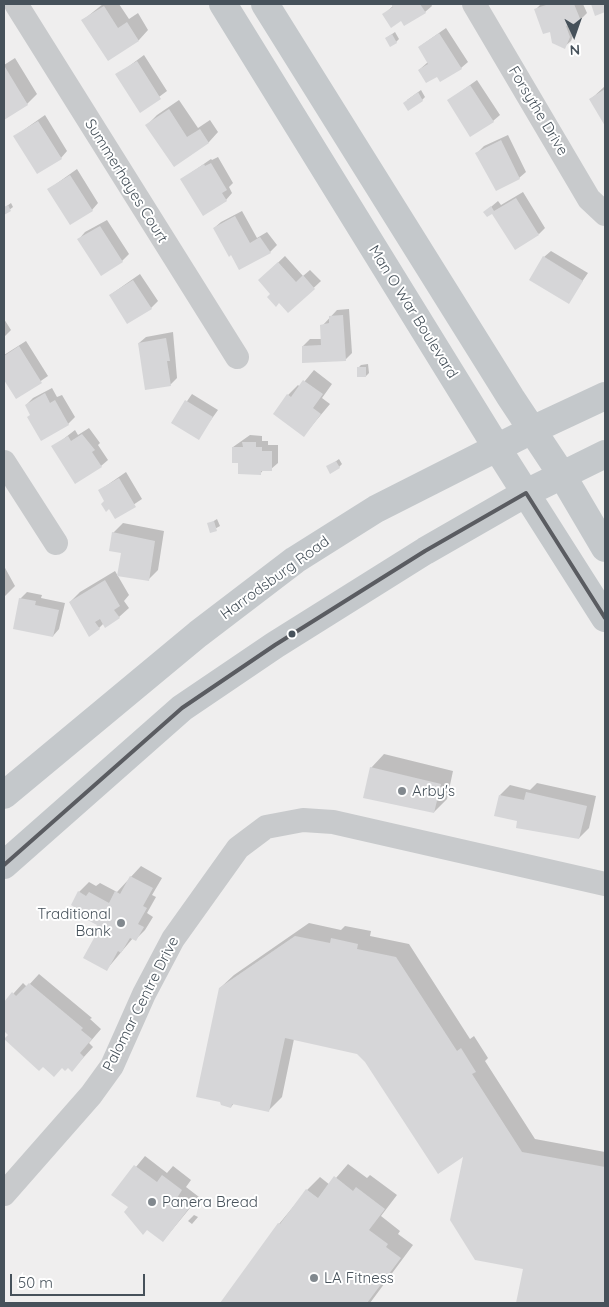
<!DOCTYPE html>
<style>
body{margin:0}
#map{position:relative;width:609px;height:1307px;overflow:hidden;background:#efeeee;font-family:Quicksand,sans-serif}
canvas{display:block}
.frame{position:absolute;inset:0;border:5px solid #46515a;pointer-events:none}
.north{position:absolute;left:549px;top:10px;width:50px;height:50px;-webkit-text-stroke:4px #fff;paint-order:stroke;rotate:177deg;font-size:14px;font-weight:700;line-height:20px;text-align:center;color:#46515a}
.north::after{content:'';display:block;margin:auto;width:18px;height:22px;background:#46515a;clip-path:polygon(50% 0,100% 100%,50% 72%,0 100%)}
.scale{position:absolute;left:10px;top:1274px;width:135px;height:22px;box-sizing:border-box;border:2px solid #46515a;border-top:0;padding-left:6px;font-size:15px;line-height:18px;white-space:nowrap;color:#46515a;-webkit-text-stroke:4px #fff;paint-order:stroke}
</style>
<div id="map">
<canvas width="609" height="1307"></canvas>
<div class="frame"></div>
<div class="north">N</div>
<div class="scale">50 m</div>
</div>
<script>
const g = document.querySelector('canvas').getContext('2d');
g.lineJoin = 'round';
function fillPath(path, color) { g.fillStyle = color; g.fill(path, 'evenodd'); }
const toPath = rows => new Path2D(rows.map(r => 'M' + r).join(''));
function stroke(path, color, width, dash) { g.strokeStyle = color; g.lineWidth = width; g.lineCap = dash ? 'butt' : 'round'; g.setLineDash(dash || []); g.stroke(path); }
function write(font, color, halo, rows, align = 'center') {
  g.font = font + ' Quicksand,sans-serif'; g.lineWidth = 4; g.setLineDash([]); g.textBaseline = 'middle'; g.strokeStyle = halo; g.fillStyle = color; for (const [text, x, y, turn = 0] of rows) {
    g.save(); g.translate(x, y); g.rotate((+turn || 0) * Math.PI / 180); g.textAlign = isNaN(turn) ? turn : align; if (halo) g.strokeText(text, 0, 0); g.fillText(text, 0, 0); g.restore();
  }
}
fillPath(toPath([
 [103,4,119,4,129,19,138,13,148,30,139,40,108,59,83,20],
 [392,4,431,4,432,6,425,12,402,19,384,14,393,6],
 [541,4,583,4,587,13,580,20,574,22,576,30,571,41,564,47,536,9],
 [446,28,468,62,461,68,419,70,428,62,419,47],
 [395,32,399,39,396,42,386,38],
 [144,55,167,91,140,111,117,75],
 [15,58,37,94,27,104,4,119,4,65],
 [477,80,500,115,493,121,449,100],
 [605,86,605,124,591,99],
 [421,90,425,97,422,100,407,100],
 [179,100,198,128,210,120,218,132,209,142,174,166,147,125,157,115],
 [45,115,67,151,61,158,15,136],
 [508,135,526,172,519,178,477,153,484,146],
 [218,157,233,183,229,187,232,193,226,200,182,179,211,159,212,160],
 [77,169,98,203,92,210,49,189],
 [523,192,545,228,539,234,492,212,485,212,498,201,501,205],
 [11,203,13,207,4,214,4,208],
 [242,211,257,238,267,232,277,245,270,252,240,268,214,228,221,222],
 [107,220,129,254,122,261,79,239,85,232],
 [551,251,588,273,568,302,544,257],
 [285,256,303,276,310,270,321,281,289,311,272,294,266,274],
 [140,274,158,301,151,308,110,295],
 [349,309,352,353,345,360,303,346,310,339,322,339,322,326,337,310],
 [4,319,11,330,4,337],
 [173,332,177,378,170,385,139,343,146,337],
 [26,341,48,376,16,398,4,378,4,355],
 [368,364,369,373,366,376,358,368,361,365],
 [314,370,332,384,322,398,330,404,304,435,288,395,298,385,300,387],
 [52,388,57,397,62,395,75,417,68,424,32,415,26,405,33,398],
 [192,394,218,410,198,438,172,423],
 [89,428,100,443,98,445,108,460,101,466,53,447,75,430,78,435],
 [250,435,262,436,262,441,268,441,268,445,278,445,278,463,271,469,264,469,260,474,239,462,233,447],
 [339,459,342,464,339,467,328,467],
 [126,472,142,499,115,517,100,490],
 [217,519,220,526,211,531,209,524],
 [123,523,164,531,158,570,148,580,122,552,113,533],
 [4,566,15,586,4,597],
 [115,571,129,595,124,601,129,608,119,617,104,623,99,628,70,602,80,592],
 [27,592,42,595,41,598,65,603,59,629,53,636,20,599],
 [384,754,453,771,447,799,434,812,371,768],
 [537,783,596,796,589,828,579,838,519,820,500,795,510,785,530,790],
 [141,866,162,878,152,895,156,897,147,913,153,917,145,930,135,940,133,938,107,969,95,938,98,924,80,909,79,892,89,882,96,886,100,883,117,892],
 [309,923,341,930,345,926,371,931,370,936,409,944,470,1039,474,1036,488,1058,485,1061,535,1139,605,1152,605,1303,518,1303,524,1268,465,1154,357,1053,294,1039,282,1097,269,1110,234,1103,231,1107,220,988,234,975],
 [39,974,92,1018,90,1019,101,1029,89,1043,93,1047,72,1070,68,1066,43,1065,39,1069,6,1039,9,1035,4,1030,4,1004,23,983,27,987],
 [145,1156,167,1173,173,1166,191,1180,186,1187,199,1197,163,1241,129,1207,113,1195],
 [348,1164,367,1178,370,1175,397,1195,381,1216,400,1231,398,1234,413,1245,370,1303,221,1303,279,1224,307,1190,320,1177,330,1185],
 [194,1215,198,1217,192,1224,188,1221]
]), '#0003');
fillPath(toPath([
 [391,4,420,4,426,13,404,26,401,21,391,28,382,14,393,7],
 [549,4,574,4,581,21,566,26,570,37,565,49,552,43,550,32,543,34,534,9],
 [591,4,605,4,605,12,595,16],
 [104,6,118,28,127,22,139,41,108,61,81,20],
 [439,33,462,69,440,82,437,77,426,83,418,70,428,64,418,47],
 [392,34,397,43,390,47,385,38],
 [137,61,161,99,140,113,115,74],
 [5,67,28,105,4,120,4,68],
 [470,85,494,122,470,137,447,100],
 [605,89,605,126,589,99],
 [418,92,423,101,408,111,403,103],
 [169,109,187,137,200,129,209,143,174,167,145,125],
 [38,121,62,159,37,174,13,136],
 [501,140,520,179,496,191,475,153],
 [211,163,227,190,222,193,227,201,203,216,180,179,204,164,205,166],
 [70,175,93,211,70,225,47,189],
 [516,198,539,235,515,250,492,214,487,217,483,212,491,206,494,211],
 [8,205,11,211,4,215,4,207],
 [235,216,250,243,260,237,271,253,239,270,231,255,229,257,213,228],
 [100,226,123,262,101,276,77,239],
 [543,256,583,281,569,304,529,280],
 [278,262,296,282,303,275,315,289,288,313,279,303,276,307,267,297,270,294,258,280],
 [133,280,152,309,127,324,109,295],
 [343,315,346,361,302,363,302,346,321,345,320,325,329,323,329,316],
 [166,338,170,361,167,361,171,386,145,390,138,343],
 [19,346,42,383,16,399,4,380,4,356],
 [357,367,366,367,366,377,357,377],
 [303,380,323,394,313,408,321,414,304,437,273,414,287,394,291,397],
 [45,393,50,403,55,400,69,425,41,441,27,417,30,415,25,405],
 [185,400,213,417,199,440,171,423],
 [82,434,95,450,92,452,102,467,75,484,51,446,68,436,71,441],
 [242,442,256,442,256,447,262,447,262,451,272,451,272,471,261,471,261,475,238,474,238,463,232,463,232,447,243,447],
 [336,461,340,468,330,474,326,466],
 [119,478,136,507,115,519,109,509,106,512,101,504,104,501,98,490],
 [214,521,217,531,210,533,207,523],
 [112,532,155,541,149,581,117,576,121,553,109,551],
 [105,580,120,606,114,610,120,618,105,628,100,619,95,622,100,629,89,637,69,602],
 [19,598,36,601,35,605,59,610,53,637,13,629],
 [370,767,441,784,434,813,363,798],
 [526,792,587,806,579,839,516,828,517,821,494,816,499,795,524,800],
 [130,876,153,888,143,906,147,908,138,924,144,927,136,941,130,938,121,953,118,951,107,971,83,958,94,938,90,936,97,925,76,914,79,910,71,905,78,891,86,896,89,892,109,903,115,891,120,894],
 [295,936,330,943,331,938,358,944,357,949,396,957,457,1051,461,1048,476,1072,472,1074,522,1152,605,1167,605,1303,516,1303,523,1269,475,1260,450,1220,463,1157,438,1174,365,1062,357,1054,285,1038,269,1112,232,1104,231,1108,221,1105,220,1102,196,1097,219,988],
 [29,983,83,1028,81,1030,92,1039,80,1053,84,1057,72,1072,68,1068,65,1071,62,1068,54,1077,43,1067,39,1071,4,1039,8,1035,4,1031,4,1002,12,992,16,996],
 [134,1165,157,1182,162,1175,182,1190,177,1198,190,1207,163,1242,147,1230,143,1235,124,1212,128,1207,111,1195],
 [334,1176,353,1191,356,1187,385,1209,369,1230,388,1244,386,1247,401,1258,367,1303,220,1303,278,1223,280,1224,306,1189,318,1198]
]), '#d6d6d8');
stroke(toPath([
 [16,4,237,357],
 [474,4,589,199,605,214],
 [4,462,56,543],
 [4,1194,91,1095,112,1066,144,994,173,939,238,848,266,827,303,820,333,822,605,884]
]), '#c8cacc', 24);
stroke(toPath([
 [223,4,497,448,605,618],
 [265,4,511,398,562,475,605,548],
 [4,795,198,634,295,560,376,509,532,430,605,396],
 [4,865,182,708,275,645,425,551,526,493,605,454]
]), '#c4c8cb', 28);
stroke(toPath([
 [4,865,182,708,275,645,425,551,526,493,605,618]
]), '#5a5c61', 4);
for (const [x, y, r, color] of [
 [292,634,4.5,"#46515a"],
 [402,791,5,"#81888e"],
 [121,923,5,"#81888e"],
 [152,1202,5,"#81888e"],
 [314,1278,5,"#81888e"]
]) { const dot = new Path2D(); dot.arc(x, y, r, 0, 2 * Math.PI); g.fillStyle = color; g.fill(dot); stroke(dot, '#fff', 2); }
write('15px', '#46515a', '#fff', [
 ["Forsythe Drive",538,111,59],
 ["Summerhayes Court",126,181,58],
 ["Man O War Boulevard",413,312,58],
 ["Harrodsburg Road",275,578,-36],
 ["Palomar Centre Drive",141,1004,-63]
]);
write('15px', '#46515a', '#fff', [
 ["Arby's",412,791],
 ["Traditional",111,914,"right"],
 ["Bank",111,931,"right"],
 ["Panera Bread",162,1202],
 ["LA Fitness",324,1278]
], 'left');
</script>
